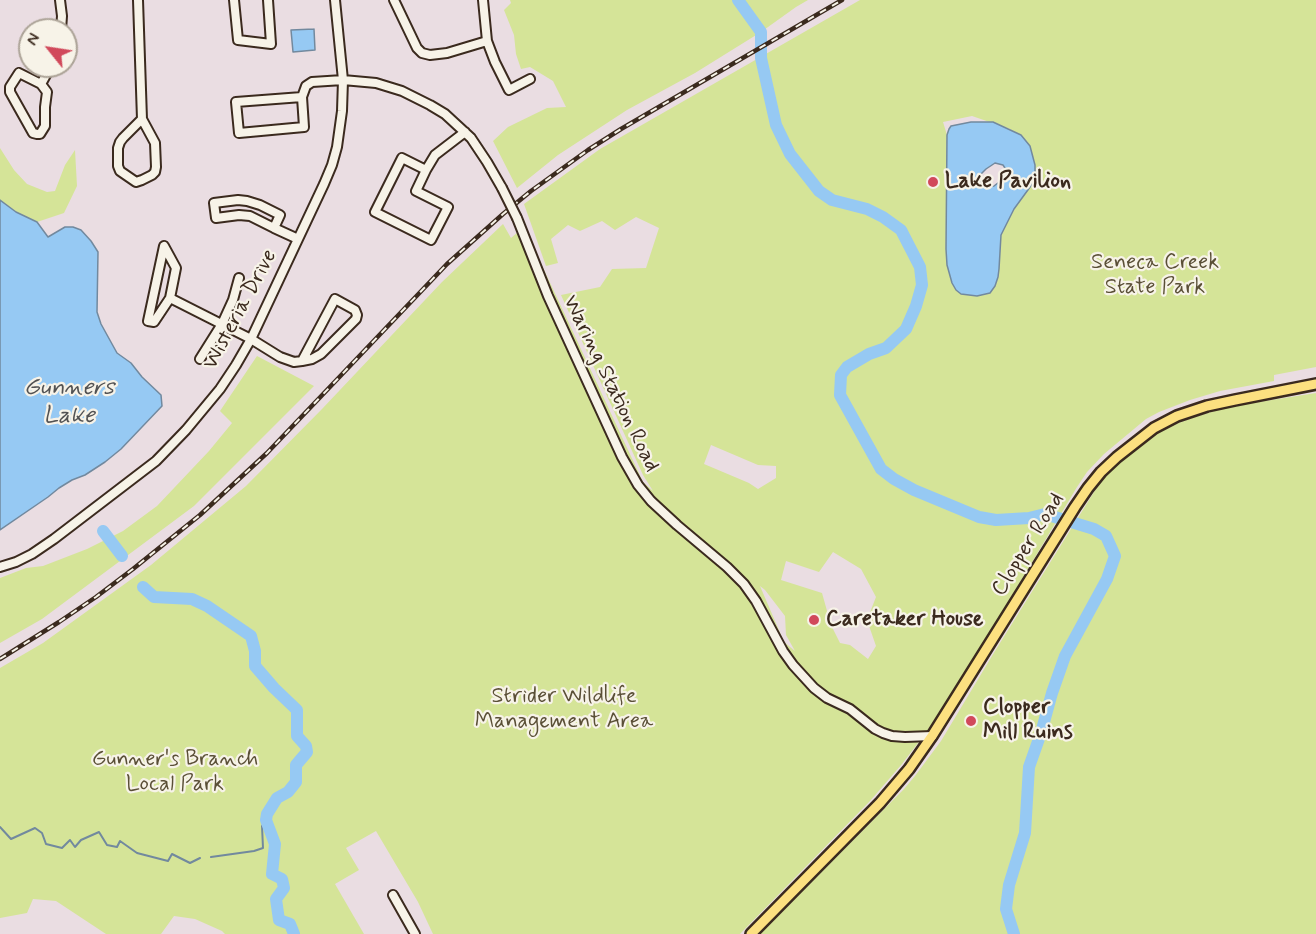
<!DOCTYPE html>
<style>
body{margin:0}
#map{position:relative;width:1316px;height:934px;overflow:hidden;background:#eadde2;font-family:Mynerve,sans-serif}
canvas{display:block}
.north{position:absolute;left:18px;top:18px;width:60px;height:60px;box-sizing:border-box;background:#f7f3e8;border:2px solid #aca397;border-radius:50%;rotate:300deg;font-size:16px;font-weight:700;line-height:24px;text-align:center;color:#3b2a1e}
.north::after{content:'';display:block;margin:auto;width:21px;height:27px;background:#d1495b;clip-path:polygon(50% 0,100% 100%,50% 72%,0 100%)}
</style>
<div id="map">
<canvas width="1316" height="934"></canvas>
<div class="north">N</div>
</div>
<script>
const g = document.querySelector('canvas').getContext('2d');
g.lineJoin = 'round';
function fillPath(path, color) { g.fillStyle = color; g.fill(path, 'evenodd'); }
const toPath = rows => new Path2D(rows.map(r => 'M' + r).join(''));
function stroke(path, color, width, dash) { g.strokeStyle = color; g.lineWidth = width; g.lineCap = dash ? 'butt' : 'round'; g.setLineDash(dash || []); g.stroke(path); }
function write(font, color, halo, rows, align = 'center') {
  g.font = font + ' Mynerve,sans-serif'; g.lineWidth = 4.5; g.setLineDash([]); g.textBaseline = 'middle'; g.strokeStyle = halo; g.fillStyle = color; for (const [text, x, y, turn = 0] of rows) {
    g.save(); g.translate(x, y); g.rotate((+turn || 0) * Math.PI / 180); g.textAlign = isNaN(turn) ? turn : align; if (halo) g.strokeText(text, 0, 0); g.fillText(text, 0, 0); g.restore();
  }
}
fillPath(toPath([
 [510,0,808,0,796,7,761,32,695,73,627,110,558,155,517,188,493,141,508,127,547,108,566,107,553,81,530,67,521,69,516,54,514,35,504,10,511,3],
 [860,0,1316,0,1316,367,1274,375,1274,381,1220,391,1190,400,1159,412,1146,419,1104,454,1087,472,1077,487,998,619,928,730,902,764,870,801,740,934,433,934,418,902,376,831,346,848,359,870,335,884,364,934,225,934,222,931,195,919,174,916,161,934,106,934,56,901,33,899,27,913,0,918,0,668,43,643,151,565,246,486,322,409,442,282,503,224,511,238,524,227,643,482,653,491,643,475,561,295,600,287,612,269,646,268,659,228,636,217,615,230,602,221,580,231,568,225,551,239,558,263,546,266,524,204,600,149],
 [972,116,1010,129,1030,146,1035,165,1035,175,1033,183,1014,209,1001,235,999,269,998,277,995,286,946,249,947,135,943,122],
 [711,445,758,465,776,466,776,478,758,489,749,483,704,464],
 [833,552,861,569,876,597,867,620,876,646,868,659,850,645,840,643,831,625,822,593,781,580,786,561,819,572],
 [760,586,765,590,785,616,786,635,795,651,784,642],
 [0,148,14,170,27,184,47,192,55,191,65,165,75,150,77,186,64,213,37,222,16,212,0,200],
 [257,356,314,386,194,506,42,619,0,643,0,578,26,568,43,566,87,549,123,531,157,506,209,451,232,423,220,411],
 [1316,393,1316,934,760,934,904,789,915,776,941,741,995,651,1094,492,1104,477,1117,463,1146,440,1171,426,1189,419,1227,407]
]), '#d5e498');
const water = toPath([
 [314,29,315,50,293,52,291,30,314,29],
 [971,122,993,122,1021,135,1030,146,1035,165,1035,175,1033,183,1014,209,1001,235,999,269,998,277,995,286,990,293,977,296,961,294,956,290,952,283,947,265,946,249,947,135,949,129,951,126,971,122],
 [995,163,1003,165,1007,171,1003,179,994,186,985,187,980,182,981,174,986,169,995,163],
 [0,200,16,212,37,222,48,237,65,227,73,227,81,230,91,241,98,252,97,312,101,324,117,353,131,363,142,377,161,395,162,406,121,449,105,462,85,475,72,480,59,488,48,497,0,530,0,200]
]);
fillPath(water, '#96c9f3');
stroke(water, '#72899e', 1.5);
stroke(toPath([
 [0,827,11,839,35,828,42,833,46,844,62,848,70,840,75,847,81,840,99,832,107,845,117,847,120,841,137,853,168,861,172,854,190,863,200,858],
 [211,857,254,851,263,848,262,826,266,820]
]), '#72899e', 2);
stroke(toPath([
 [738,0,761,32,761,58,776,125,790,154,819,191,832,200,867,209,883,217,901,230,920,267,922,285,916,306,906,329,886,348,869,354,847,367,841,375,840,395,881,469,894,479,914,490,979,517,996,520,1029,518,1045,514,1094,529,1106,536,1115,556,1107,579,1065,656,1052,693,1041,733,1029,767,1025,833,1009,885,1006,909,1014,934],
 [103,531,122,556],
 [143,587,154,597,192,599,207,606,251,636,255,651,255,666,274,688,297,710,297,736,306,746,307,752,296,765,296,782,288,792,277,798,267,814,266,820,275,844,272,874,282,879,284,888,276,899,279,920,290,924,294,934]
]), '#96c9f3', 12);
const minor = toPath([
 [60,0,62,16,61,30],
 [138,0,142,119,155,143,156,167,155,172,152,175,142,180,136,182,120,171,118,166,118,148,120,142,123,138,142,119],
 [234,0,238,40,271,44,268,0],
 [394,0,417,48,422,53,430,55,447,53,487,41],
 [483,0,487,41,495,62,509,90,530,79],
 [19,73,41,84,47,92,45,107,45,126,40,134,37,134,33,133,10,92,10,87,19,73],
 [41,84,51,66],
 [302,97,236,102,239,133,304,127,302,97,306,86,312,82,343,80,376,83,402,91,430,105,445,114,471,138,487,162,502,188],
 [426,170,416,191,448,207,431,240,375,212,402,158,426,170,435,155,465,132],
 [517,218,548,296,622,457,638,485,651,501,677,525,727,567,744,584,756,601,783,651,793,665,814,688,827,698,850,709,875,729,883,733,892,736,905,737,932,736],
 [274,228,280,215,260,205,247,201,238,200,214,203,216,218,239,215,250,216,274,228,298,239],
 [170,298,176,268,164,246,148,321,154,322,170,298,251,339,280,357,294,362,302,361,335,299,355,310,357,315,356,319,321,354,312,359,302,361],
 [200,359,222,324,233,300,239,278],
 [0,567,16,562,32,554,54,539,156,461,186,430,220,389,236,365,251,339,324,184,332,165,337,147,342,111,343,80,335,0],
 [393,895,415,934]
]);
const major = toPath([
 [751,934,880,803,909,769,932,736,1075,507,1088,488,1101,472,1117,457,1154,428,1177,416,1207,406,1235,400,1316,384]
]);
stroke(minor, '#3b2a1e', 12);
stroke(major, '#3b2a1e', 14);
stroke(minor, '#f7f3e8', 8);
stroke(major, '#fce080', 9);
const rail = toPath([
 [0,659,59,622,96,597,133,569,200,515,267,453,447,264,503,214,531,191,588,150,621,129,842,0]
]);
stroke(rail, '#3b2a1e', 4.5);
stroke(rail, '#f7f3e8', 2, [7]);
const minorBridge = toPath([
 [502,188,517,218]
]);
stroke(minorBridge, '#3b2a1e', 12, []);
stroke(minorBridge, '#f7f3e8', 8);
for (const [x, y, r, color] of [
 [933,182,6,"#d1495b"],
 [814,620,6,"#d1495b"],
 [971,721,6,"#d1495b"]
]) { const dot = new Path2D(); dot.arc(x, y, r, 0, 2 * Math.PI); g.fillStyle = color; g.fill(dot); stroke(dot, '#f7f3e8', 2); }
write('bold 22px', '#3b2a1e', '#f7f3e8', [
 ["Lake Pavilion",945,182],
 ["Caretaker House",826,620],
 ["Clopper",983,708],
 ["Mill Ruins",983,733]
], 'left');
write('22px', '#5a4f36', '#f7f3e8', [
 ["Seneca Creek",1155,263],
 ["State Park",1155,288],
 ["Strider Wildlife",564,697],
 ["Management Area",564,722],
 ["Gunner's Branch",175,760],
 ["Local Park",175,785]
]);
write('22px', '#3b2a1e', '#f7f3e8', [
 ["Wisteria Drive",241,310,-62],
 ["Waring Station Road",610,384,64],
 ["Clopper Road",1029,545,-58]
]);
write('italic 24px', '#525253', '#f7f3e8', [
 ["Gunners",69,389],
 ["Lake",69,417]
]);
</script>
